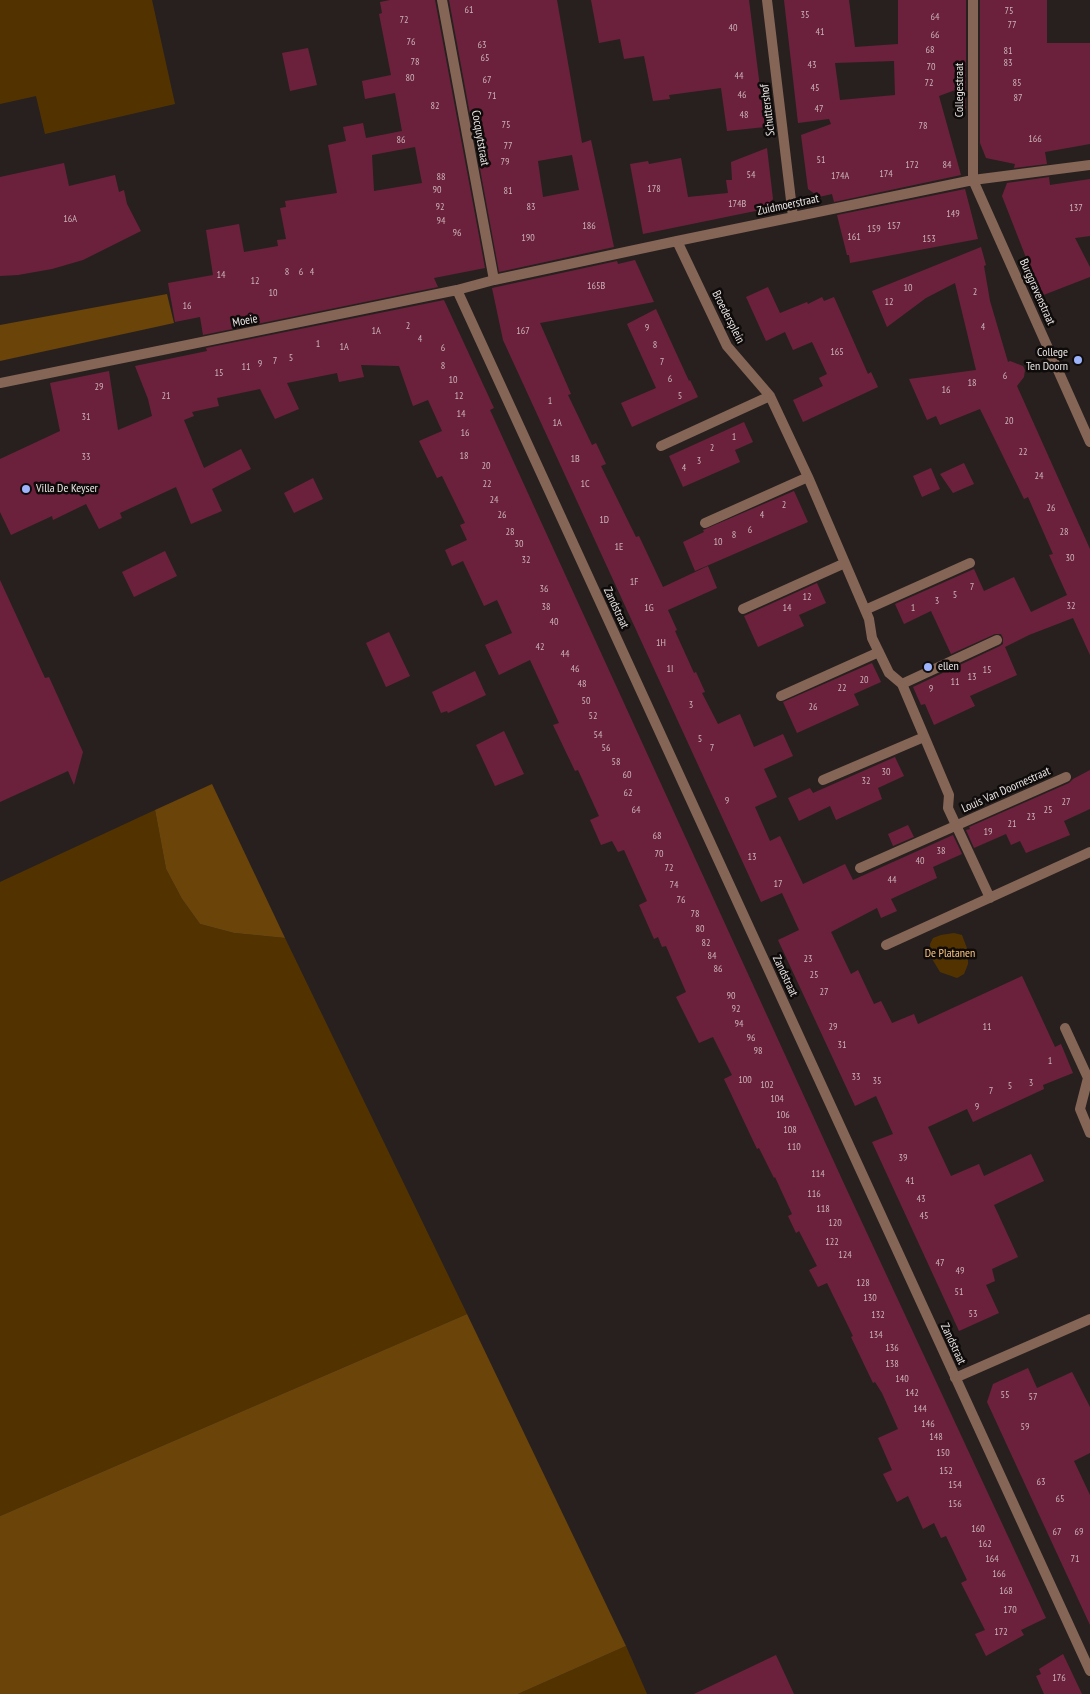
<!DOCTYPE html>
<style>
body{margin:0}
canvas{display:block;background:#27201f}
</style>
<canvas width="1090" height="1694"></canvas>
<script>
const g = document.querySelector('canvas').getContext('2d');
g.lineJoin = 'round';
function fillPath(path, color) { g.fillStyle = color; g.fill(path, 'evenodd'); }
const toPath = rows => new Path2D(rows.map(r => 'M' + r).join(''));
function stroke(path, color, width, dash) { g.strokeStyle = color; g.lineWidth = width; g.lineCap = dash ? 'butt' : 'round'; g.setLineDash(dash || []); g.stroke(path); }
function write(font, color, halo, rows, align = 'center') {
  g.font = font + ' "PT Sans Narrow",sans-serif'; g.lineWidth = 5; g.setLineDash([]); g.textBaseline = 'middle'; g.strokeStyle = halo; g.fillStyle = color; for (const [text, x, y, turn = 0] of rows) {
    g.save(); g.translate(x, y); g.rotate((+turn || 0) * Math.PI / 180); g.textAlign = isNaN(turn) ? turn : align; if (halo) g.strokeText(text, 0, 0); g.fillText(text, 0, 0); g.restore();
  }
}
fillPath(toPath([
 [0,0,152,0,175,104,45,134,36,96,0,104],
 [155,810,166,869,182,899,200,924,234,933,285,938,467,1314,0,1516,0,882],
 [954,933,962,935,968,951,968,964,964,974,957,978,940,972,931,957,930,944,933,938,941,935],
 [626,1646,647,1694,518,1694]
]), '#523300');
fillPath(toPath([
 [167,294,174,323,0,361,0,325],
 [212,784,285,938,234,933,200,924,182,899,166,869,155,810],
 [467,1314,626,1646,518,1694,0,1694,0,1516]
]), '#6a4408');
fillPath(toPath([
 [390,0,435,0,485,268,434,278,438,287,203,335,200,317,175,322,168,283,213,275,206,230,239,224,244,252,278,246,277,240,286,239,280,208,286,207,285,201,337,193,328,145,346,141,343,127,363,123,366,138,402,131,395,93,365,99,362,81,391,75,379,14,382,13,380,2],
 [415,147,422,183,374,191,372,155],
 [449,0,557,0,582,143,591,140,614,247,499,272],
 [572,155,579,190,543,197,538,161],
 [591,0,749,0,765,127,727,131,721,88,669,95,670,99,653,101,644,56,624,59,620,39,599,43],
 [784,0,849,0,855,47,898,44,898,0,966,0,966,110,958,89,939,96,961,175,834,202,832,194,819,197,808,189,801,135,831,124,829,119,798,123],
 [894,61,895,95,840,100,835,63],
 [980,0,1047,0,1047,43,1090,43,1090,144,1045,152,1047,164,1014,168,1015,164,986,158,980,143],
 [308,48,317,85,290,91,282,53],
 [767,148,773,199,765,209,643,234,630,164,648,161,649,164,681,158,688,197,728,193,726,180,732,180,731,162],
 [64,163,69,186,115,175,119,192,124,190,127,204,141,231,83,260,52,269,18,275,0,276,0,177],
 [1049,177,1050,185,1090,179,1090,236,1075,238,1090,267,1090,277,1041,296,1002,196,1007,183],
 [965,189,978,239,850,263,849,255,847,255,837,215],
 [981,247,986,265,984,266,990,301,1008,362,1010,361,1023,366,1025,370,1024,377,1017,386,1090,549,1090,655,1073,618,1029,635,1005,647,1017,675,970,696,975,706,934,725,925,704,921,705,913,687,1000,646,1003,644,1003,638,1001,634,995,634,951,654,931,611,904,624,895,604,974,569,984,591,1014,577,1031,612,1067,595,1049,555,1053,554,1028,497,1024,499,980,409,940,425,936,416,927,420,909,379,976,370,955,283,926,298,887,327,872,291],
 [635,260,654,302,540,323,571,394,568,395,592,445,596,443,606,464,601,466,636,537,639,536,663,587,708,566,717,588,668,610,677,630,675,631,694,673,696,672,705,692,702,693,718,724,740,714,754,747,783,734,793,756,764,769,777,797,755,807,770,841,780,836,803,884,845,864,853,880,953,835,962,854,933,867,937,878,891,899,897,911,881,918,877,908,831,932,851,974,858,970,874,1004,881,1001,892,1023,914,1014,918,1024,1022,976,1055,1047,1061,1044,1073,1073,1043,1085,1044,1089,973,1122,967,1109,928,1127,951,1176,979,1164,984,1176,1031,1154,1044,1181,994,1205,1018,1257,992,1269,995,1281,986,1285,999,1313,959,1331,872,1142,893,1134,876,1096,855,1106,778,940,799,930,782,893,761,902,503,340,492,288,617,261,618,264],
 [768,287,780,313,807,302,808,304,822,297,824,301,834,297,868,374,871,372,878,387,803,422,793,400,823,386,819,378,827,374,812,342,793,350,785,332,766,341,746,297],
 [444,300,494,408,490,410,542,524,846,1188,1046,1618,1021,1630,1024,1635,986,1656,975,1634,985,1630,961,1583,967,1580,946,1536,941,1538,934,1523,923,1529,908,1496,897,1502,883,1474,892,1470,878,1438,898,1429,882,1393,875,1382,873,1383,851,1337,853,1336,827,1283,818,1287,809,1270,817,1266,799,1231,796,1233,788,1216,792,1214,775,1177,774,1178,759,1148,757,1149,724,1079,732,1075,713,1037,699,1043,676,997,686,992,666,946,662,947,658,937,654,939,639,905,647,901,624,850,618,852,612,841,601,845,590,820,599,816,578,770,575,771,553,725,559,723,530,660,499,675,485,645,512,633,497,600,484,606,463,561,452,566,445,550,467,540,460,525,465,523,442,476,437,478,419,441,442,431,428,400,413,406,399,366,361,365,364,377,339,382,337,373,287,383,299,409,275,419,260,389,217,398,219,406,192,412,194,416,184,420,204,468,241,449,251,469,212,489,222,511,191,524,176,487,120,513,122,518,99,529,86,504,53,520,52,516,11,535,0,512,0,459,60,431,50,383,109,371,118,430,152,416,148,399,135,366,207,351,206,348],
 [656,309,689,381,690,380,698,397,632,427,621,403,656,388,627,324],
 [744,422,753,442,735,450,740,462,683,487,669,456],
 [964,463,974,484,953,493,940,474],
 [931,468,940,489,922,497,913,476],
 [313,478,323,499,294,513,284,493],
 [794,491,808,522,695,571,683,542,704,532,703,530],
 [165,551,177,576,134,597,122,572],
 [0,580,45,678,49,677,83,752,74,785,68,771,0,802],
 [817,583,826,603,799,615,804,626,758,647,744,616],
 [389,632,410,676,386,687,366,643],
 [872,663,881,682,854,694,859,705,797,733,783,702],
 [475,671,486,695,448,713,447,711,441,713,432,692],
 [504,731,524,774,495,786,476,745],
 [895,757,904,776,878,788,882,799,836,820,830,806,799,821,788,798,810,788,813,793],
 [1090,770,1090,809,1064,821,1070,835,1026,853,1020,841,1011,845,1006,834,974,848,966,830,970,829,969,827,1069,783,1073,779],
 [908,825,914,837,893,846,888,834],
 [1028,1368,1037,1388,1072,1372,1090,1407,1090,1453,1074,1461,1090,1495,1090,1625,987,1402,993,1384],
 [1063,1654,1082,1694,1044,1694,1036,1676,1041,1674,1039,1669],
 [776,1655,794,1694,694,1694]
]), '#6b213b');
stroke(toPath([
 [442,0,494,280],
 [767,0,793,217],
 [973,0,973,180,1090,442],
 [457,290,1090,1671],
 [0,383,457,290,494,280,677,241,973,180,1090,165],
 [770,396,808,477,869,619,872,638,889,673,902,684,949,795,948,808,990,898],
 [661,446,770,396,727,346,677,241],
 [705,523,808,477],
 [743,609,845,563],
 [865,610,970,563],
 [902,684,997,640],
 [781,696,879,652],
 [823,780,924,737],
 [860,868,1066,777],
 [886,945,1090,852],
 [1065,1028,1088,1078,1080,1109,1090,1133],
 [955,1378,1090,1319]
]), '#856555', 10);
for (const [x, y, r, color] of [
 [1078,360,5,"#9db4fd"],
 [26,489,5,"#9db4fd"],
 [928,667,5,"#9db4fd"]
]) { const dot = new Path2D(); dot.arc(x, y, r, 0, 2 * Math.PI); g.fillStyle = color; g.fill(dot); stroke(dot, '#0e0b0a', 2); }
write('10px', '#cab3b9', null, [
 ["61",469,10],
 ["75",1009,11],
 ["35",805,15],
 ["64",935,17],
 ["72",404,20],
 ["77",1012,25],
 ["40",733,28],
 ["41",820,32],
 ["66",935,35],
 ["76",411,42],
 ["63",482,45],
 ["68",930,50],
 ["81",1008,51],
 ["65",485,58],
 ["78",415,62],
 ["83",1008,63],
 ["43",812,65],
 ["70",931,67],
 ["44",739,76],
 ["80",410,78],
 ["67",487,80],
 ["72",929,83],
 ["85",1017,83],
 ["45",815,88],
 ["46",742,95],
 ["71",492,96],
 ["87",1018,98],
 ["82",435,106],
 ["47",819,109],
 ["48",744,115],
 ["75",506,125],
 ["78",923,126],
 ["166",1035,139],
 ["86",401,140],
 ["77",508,146],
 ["51",821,160],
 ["79",505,162],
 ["172",912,165],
 ["84",947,165],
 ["174",886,174],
 ["54",751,175],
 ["174A",840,176],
 ["88",441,177],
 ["178",654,189],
 ["90",437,190],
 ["81",508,191],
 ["174B",737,204],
 ["92",440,207],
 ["83",531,207],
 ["137",1076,208],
 ["149",953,214],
 ["16A",70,219],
 ["94",441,221],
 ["186",589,226],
 ["157",894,226],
 ["159",874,229],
 ["96",457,233],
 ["161",854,237],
 ["190",528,238],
 ["153",929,239],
 ["8",287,272],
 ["6",301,272],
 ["4",312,272],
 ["14",221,275],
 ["12",255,281],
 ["165B",596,286],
 ["10",908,288],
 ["2",975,292],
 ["10",273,293],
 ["12",889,302],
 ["16",187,306],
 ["2",408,326],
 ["4",983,327],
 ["9",647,328],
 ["1A",376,331],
 ["167",523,331],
 ["4",420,339],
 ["1",318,344],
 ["8",655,345],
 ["1A",344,347],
 ["6",443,348],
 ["165",837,352],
 ["5",291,358],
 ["7",275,361],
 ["7",662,362],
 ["9",260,364],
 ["8",443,366],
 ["11",246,367],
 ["15",219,373],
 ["6",1005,376],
 ["6",670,379],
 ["10",453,380],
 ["18",972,383],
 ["29",99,387],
 ["16",946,390],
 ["21",166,396],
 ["12",459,396],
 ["5",680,396],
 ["1",550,401],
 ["14",461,414],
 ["31",86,417],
 ["20",1009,421],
 ["1A",557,423],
 ["16",465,433],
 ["1",734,437],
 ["2",712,448],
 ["22",1023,452],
 ["18",464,456],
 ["33",86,457],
 ["1B",575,459],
 ["3",699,461],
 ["20",486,466],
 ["4",684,468],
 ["24",1039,476],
 ["22",487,484],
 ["1C",585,484],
 ["24",494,500],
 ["2",784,505],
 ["26",1051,508],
 ["26",502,515],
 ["4",762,515],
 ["1D",604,520],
 ["6",750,530],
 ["28",510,532],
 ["28",1064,532],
 ["8",734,535],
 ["10",718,542],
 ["30",519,544],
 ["1E",619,547],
 ["30",1070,558],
 ["32",526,560],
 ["1F",634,582],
 ["7",972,587],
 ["36",544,589],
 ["5",955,595],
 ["12",807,597],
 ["3",937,601],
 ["32",1071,606],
 ["38",546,607],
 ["1G",649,608],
 ["14",787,608],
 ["1",913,608],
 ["40",554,622],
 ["1H",661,643],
 ["42",540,647],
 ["44",565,654],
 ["46",575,669],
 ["1I",670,669],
 ["15",987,670],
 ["13",972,677],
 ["20",864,680],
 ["11",955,682],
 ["48",582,684],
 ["22",842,688],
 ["9",931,689],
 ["50",586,701],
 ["3",691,705],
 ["26",813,707],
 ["52",593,716],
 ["54",598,735],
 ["5",700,739],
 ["56",606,748],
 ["7",712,748],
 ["58",616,762],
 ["30",886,772],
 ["60",627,775],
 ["32",866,781],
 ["62",628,793],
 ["9",727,801],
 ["27",1066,802],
 ["64",636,810],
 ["25",1048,810],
 ["23",1031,817],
 ["21",1012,824],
 ["19",988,832],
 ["68",657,836],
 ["38",941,851],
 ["70",659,854],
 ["13",752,857],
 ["40",920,861],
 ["72",669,868],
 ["44",892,880],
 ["17",778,884],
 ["74",674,885],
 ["76",681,900],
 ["78",695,914],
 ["80",700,929],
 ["82",706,943],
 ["84",712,956],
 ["23",808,959],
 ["86",718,969],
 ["25",814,975],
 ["27",824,992],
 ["90",731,996],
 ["92",736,1009],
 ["94",739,1024],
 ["29",833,1027],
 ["11",987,1027],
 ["96",751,1038],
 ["31",842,1045],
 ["98",758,1051],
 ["1",1050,1061],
 ["33",856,1077],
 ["100",745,1080],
 ["35",877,1081],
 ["3",1031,1083],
 ["102",767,1085],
 ["5",1010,1086],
 ["7",991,1091],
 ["104",777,1099],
 ["9",977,1107],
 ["106",783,1115],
 ["108",790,1130],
 ["110",794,1147],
 ["39",903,1158],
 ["114",818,1174],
 ["41",910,1181],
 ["116",814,1194],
 ["43",921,1199],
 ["118",823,1209],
 ["45",924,1216],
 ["120",835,1223],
 ["122",832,1242],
 ["124",845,1255],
 ["47",940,1263],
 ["49",960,1271],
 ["128",863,1283],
 ["51",959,1292],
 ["130",870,1298],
 ["53",973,1314],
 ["132",878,1315],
 ["134",876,1335],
 ["136",892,1348],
 ["138",892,1364],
 ["140",902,1379],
 ["142",912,1393],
 ["55",1005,1395],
 ["57",1033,1397],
 ["144",920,1409],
 ["146",928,1424],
 ["59",1025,1427],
 ["148",936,1437],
 ["150",943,1453],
 ["152",946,1471],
 ["63",1041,1482],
 ["154",955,1485],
 ["65",1060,1499],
 ["156",955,1504],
 ["160",978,1529],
 ["67",1057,1532],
 ["69",1079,1532],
 ["162",985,1544],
 ["164",992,1559],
 ["71",1075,1559],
 ["166",999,1574],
 ["168",1006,1591],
 ["170",1010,1610],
 ["172",1001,1632],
 ["176",1059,1678]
]);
write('12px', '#e9e4e3', '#0e0b0a', [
 ["Collegestraat",960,90,-90],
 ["Schuttershof",768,110,-97],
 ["Cocquytstraat",480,138,80],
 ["Zuidmoerstraat",788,205,-12],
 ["Burggravenstraat",1037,292,66],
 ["Broedersplein",728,317,63],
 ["Moeie",245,321,-11],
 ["Zandstraat",616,608,65],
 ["Louis Van Doornestraat",1006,790,-24],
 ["Zandstraat",785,976,65],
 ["Zandstraat",953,1344,65]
]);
write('12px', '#e9e4e3', '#0e0b0a', [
 ["College",1068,353,"right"],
 ["Ten Doorn",1068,367,"right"],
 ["Villa De Keyser",36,489],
 ["ellen",938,667]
], 'left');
write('12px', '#fdc47c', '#0e0b0a', [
 ["De Platanen",950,954]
]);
</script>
